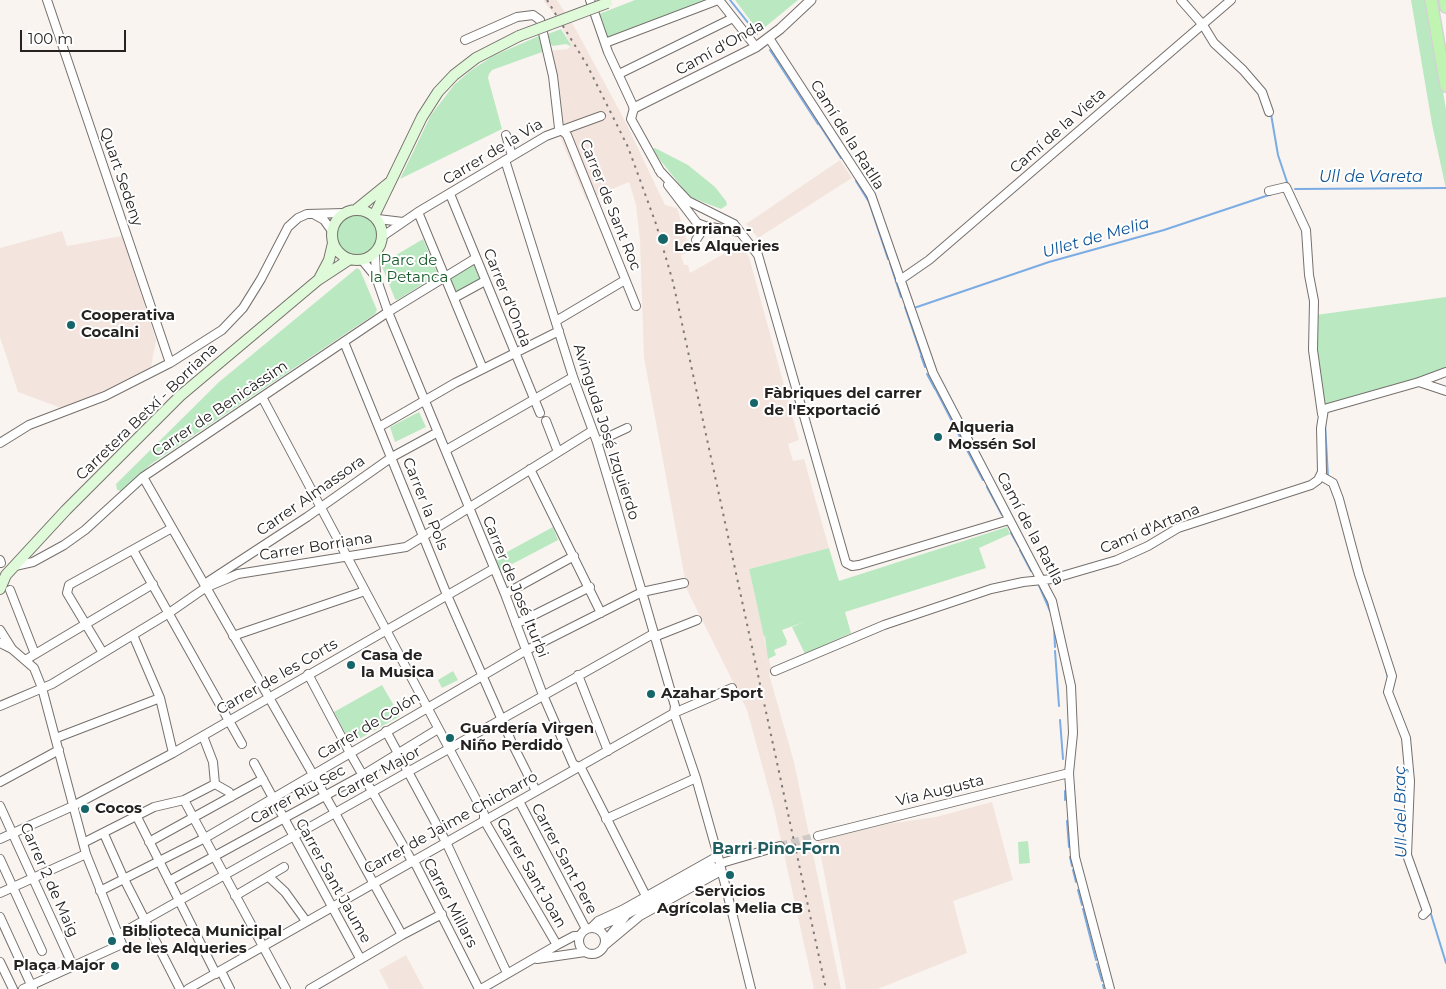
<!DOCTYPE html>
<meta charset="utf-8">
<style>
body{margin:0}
#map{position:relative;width:1446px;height:989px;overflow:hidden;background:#faf4f0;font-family:Montserrat,sans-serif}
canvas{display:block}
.scale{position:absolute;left:20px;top:30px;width:106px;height:22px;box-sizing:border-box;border:2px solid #252221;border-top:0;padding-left:6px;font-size:15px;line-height:18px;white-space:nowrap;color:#252221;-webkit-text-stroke:4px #fff;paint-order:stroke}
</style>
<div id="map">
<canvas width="1446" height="989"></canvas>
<div class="scale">100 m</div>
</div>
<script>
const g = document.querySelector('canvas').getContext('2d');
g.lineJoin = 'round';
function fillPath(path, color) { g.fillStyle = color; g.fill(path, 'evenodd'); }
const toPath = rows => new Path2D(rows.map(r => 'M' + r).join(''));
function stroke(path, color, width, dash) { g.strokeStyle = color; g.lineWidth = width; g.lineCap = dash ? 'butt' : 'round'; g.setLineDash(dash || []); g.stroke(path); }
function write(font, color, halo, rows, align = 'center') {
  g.font = font + ' Montserrat,sans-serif'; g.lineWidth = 4; g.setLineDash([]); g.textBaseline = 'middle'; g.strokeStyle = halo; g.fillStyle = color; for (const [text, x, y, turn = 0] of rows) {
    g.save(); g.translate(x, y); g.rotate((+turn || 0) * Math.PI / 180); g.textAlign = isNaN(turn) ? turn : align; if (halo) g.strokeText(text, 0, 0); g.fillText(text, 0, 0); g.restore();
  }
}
fillPath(toPath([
 [543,0,557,0,575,28,624,119,665,205,677,208,688,244,685,245,687,253,681,255,684,265,688,265,690,273,741,244,749,257,799,440,788,444,793,461,804,459,829,548,749,569,771,668,769,674,794,762,841,989,814,989,774,809,747,710,687,590,644,358,640,241,636,205,629,182,586,200,559,134,548,51,568,49,571,45,557,18],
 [840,160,852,178,758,238,746,224],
 [62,231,67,246,122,236,156,340,151,367,91,397,61,408,18,392,0,337,0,248],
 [992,802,1013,880,953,901,967,953,878,989,846,989,818,841,887,824,936,817],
 [406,955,424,989,389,989,379,970]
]), '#f3e5de');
fillPath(toPath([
 [635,0,707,0,608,39,599,14],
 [735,0,798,0,759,32],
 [1411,0,1427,0,1446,109,1446,189,1432,124],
 [561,29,571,45,570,46,566,44,553,46,549,43,548,34],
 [541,35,545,51,492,70,489,74,488,78,502,129,400,179,431,115,454,85,470,71,493,56],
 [655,148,688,165,715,187,726,201,727,205,721,209,690,197,660,160,653,149],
 '336 235a21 21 0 1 1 42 0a21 21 0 1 1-42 0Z',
 [423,239,437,272,436,276,397,300,395,299,381,264],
 [473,263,480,280,456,293,449,276],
 [357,268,360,270,377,310,375,314,151,464,121,491,117,490,116,484,219,382],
 [1446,297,1446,370,1323,408,1314,348,1316,315],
 [419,412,426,427,395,442,390,427],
 [553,527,558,540,499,571,494,559],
 [1007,527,1010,534,979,548,986,568,845,612,851,633,805,654,792,627,804,622,782,630,787,641,786,645,774,650,776,655,768,659,765,637,770,635,764,637,749,569,829,548,839,581],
 [453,671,458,680,442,688,438,680],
 [382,685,400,716,352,743,350,742,334,712],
 [1028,841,1030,863,1019,864,1018,842]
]), '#bae9c1');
stroke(toPath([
 [730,0,757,34],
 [770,50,818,124],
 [1271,114,1278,155,1288,185],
 [819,124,841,158],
 [856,181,869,202,888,259],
 [1295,189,1446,188],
 [890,263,901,297],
 [905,307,921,354],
 [914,308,1049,262,1164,230,1272,194],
 [921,356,925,367],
 [927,374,935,389],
 [936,390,955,427],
 [1325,423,1328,477],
 [958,433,975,465],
 [975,465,983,480],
 [987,487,1002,515],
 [1011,533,1019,547],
 [1020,550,1031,571],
 [1034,576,1034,577],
 [1038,583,1050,611],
 [1054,625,1055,647],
 [1055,651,1059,706],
 [1385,666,1388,678],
 [1395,700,1405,726],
 [1060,720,1063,759],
 [1065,791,1065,800],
 [1067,821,1069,847],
 [1070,857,1072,866],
 [1073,870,1076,882],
 [1419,877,1427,899],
 [1078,890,1082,905],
 [1083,909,1096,960],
 [1430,911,1446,963],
 [1097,964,1102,981],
 [1103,985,1104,989]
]), '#7bace4', 2);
stroke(toPath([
 [780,846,818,836]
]), '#cfcac7', 8, [8, 4]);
const minor = toPath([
 [47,0,170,363],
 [590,0,608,52,634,108,631,119,661,173],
 [719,0,756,47],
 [1181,0,1203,25,1214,43,1243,70,1262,92,1269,112],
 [769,38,871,195,933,373,1052,601,1071,686,1073,733,1069,773,1075,857,1110,989],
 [465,40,517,17,533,15,540,20,553,76,559,128,567,135,636,306],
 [605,43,718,0],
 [619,74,733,18],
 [506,135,512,156],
 [505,160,573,377,597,442,642,592,675,706,674,713,696,778,718,856,751,989],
 [659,170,688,201,734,224,758,255,846,563,852,566,859,565,1009,520],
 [668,185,697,223,705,226,740,232],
 [1269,191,1286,187,1306,230,1309,275,1314,301,1313,350,1322,414],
 [450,194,540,413],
 [418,212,483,369],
 [315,215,324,220,332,231],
 [378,219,403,222],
 [383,236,418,212,546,136,601,116],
 [696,240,705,226],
 [375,253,376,277,388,312,505,594,543,695,573,764,581,768,646,896],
 [362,260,376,277],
 [900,280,929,260,1231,0],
 [454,298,485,281],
 [556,321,625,280],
 [344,342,447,595,512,743,536,791],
 [1419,382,1446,372],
 [262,397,484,814,484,820,557,945],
 [546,421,558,452],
 [379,427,455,383,559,331],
 [597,442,627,428],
 [0,443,29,425,105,396,170,363,222,330,243,308,261,279,288,227,298,218,307,214,344,213],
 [446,450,573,377],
 [530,469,601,613],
 [1321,476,1333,483,1339,499,1359,574,1392,676,1388,692,1406,738,1410,781,1407,855,1427,911,1423,915],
 [143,477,335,813,402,935],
 [133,550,242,744],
 [0,560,1,563],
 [15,566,33,562,64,545,85,530,143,477,388,312,476,258],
 [205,588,209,581,307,517,392,457,438,432],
 [10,590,35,654],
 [505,594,574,556],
 [516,624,590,587],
 [0,630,12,649],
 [133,635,160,698,173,753],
 [233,636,365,591],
 [654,637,697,620],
 [0,643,12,649,34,668,42,688,86,854,122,944,23,989],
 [103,653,67,593,69,585,172,528],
 [27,659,153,584],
 [775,671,884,625,991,589,1023,582,1052,579,1117,560,1148,546,1178,528,1311,485,1318,480,1322,472,1321,428,1324,409,1419,382,1446,391],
 [308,674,350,753,412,861,416,865,479,989],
 [578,675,608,751],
 [0,706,52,684,169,613,205,588,238,574,406,547,592,431],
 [386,731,446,842,507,973],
 [56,738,160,698],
 [254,763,360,958],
 [0,782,59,750],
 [215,784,229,792,231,797],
 [184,800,286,989],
 [519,801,586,929],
 [0,806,73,966],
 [137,817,216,974],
 [606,819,696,778],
 [104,834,124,879,180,989],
 [818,836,1069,773],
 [0,839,73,806,173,753,493,569],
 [149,842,263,779],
 [83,843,154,807,184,800,215,784,213,762,203,736],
 [0,859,42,951],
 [725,862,780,846],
 [269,877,285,892,306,921],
 [169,881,363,775,438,729],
 [100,891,205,838,525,651,642,592,684,583],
 [0,893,86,854],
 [235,896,284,867],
 [0,917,33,989],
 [592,927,598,921,622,910,718,856],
 [595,928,626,915,713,867],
 '579 941a13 13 0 1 1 26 0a13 13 0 1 1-26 0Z',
 [118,935,653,634],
 [607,939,625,917],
 [604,946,640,916,721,871],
 [537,959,585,952],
 [0,962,13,989],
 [221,971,230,989],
 [188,989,674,713,732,688],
 [310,989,402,935,442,914],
 [481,989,557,945,574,936,580,936]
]);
const tertiary = toPath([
 [634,108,756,47,780,29,811,0]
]);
const secondary = toPath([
 [357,209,389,183],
 '332 235a25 25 0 1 1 50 0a25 25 0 1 1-50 0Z',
 [374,216,422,117,438,92,454,75,476,58,519,36],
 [320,277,329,260,333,243],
 [0,589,6,575,66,510,180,396,318,280,350,259]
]);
const primary = toPath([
 [1431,0,1446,86],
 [1445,0,1446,7]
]);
stroke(minor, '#76706d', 10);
stroke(tertiary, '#76706d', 11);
stroke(secondary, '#76706d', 12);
stroke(primary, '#d3d3d3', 14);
stroke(minor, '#fff', 8);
stroke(tertiary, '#fff', 9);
stroke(secondary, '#dffad8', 10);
stroke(primary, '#bff5b1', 11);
stroke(toPath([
 [547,0,587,65,628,147,656,224,673,282,826,989]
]), '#7f7b79', 2, [2.5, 5]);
const secondaryBridge = toPath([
 [519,36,607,3]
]);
stroke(secondaryBridge, '#76706d', 12, []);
stroke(secondaryBridge, '#dffad8', 10);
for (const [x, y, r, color] of [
 [663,239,6,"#166569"],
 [71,325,5,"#166569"],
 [754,403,5,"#166569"],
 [938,437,5,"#166569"],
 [351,665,5,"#166569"],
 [651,694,5,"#166569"],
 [450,738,5,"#166569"],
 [85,809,5,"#166569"],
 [730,875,5,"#166569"],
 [112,941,5,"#166569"],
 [115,966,5,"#166569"]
]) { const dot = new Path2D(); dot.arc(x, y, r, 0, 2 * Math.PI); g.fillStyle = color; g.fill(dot); stroke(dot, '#fff', 2); }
write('15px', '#252221', '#fff', [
 ["Camí d'Onda",720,48,-29],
 ["Camí de la Vieta",1058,131,-41],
 ["Camí de la Ratlla",847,135,58],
 ["Carrer de la Via",493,152,-31],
 ["Quart Sedeny",121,177,71],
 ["Carrer de Sant Roc",610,205,68],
 ["Carrer d'Onda",507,298,68],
 ["Carrer de Benicàssim",220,409,-34],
 ["Carretera Betxí - Borriana",147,412,-44],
 ["Avinguda José Izquierdo",606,432,72],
 ["Carrer Almassora",311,496,-35],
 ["Carrer la Pols",425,504,68],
 ["Camí de la Ratlla",1030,529,62],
 ["Camí d'Artana",1150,529,-23],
 ["Carrer Borriana",316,547,-9],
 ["Carrer de José Iturbi",515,587,68],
 ["Carrer de les Corts",277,677,-30],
 ["Carrer de Colón",369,726,-31],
 ["Carrer Major",379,773,-29],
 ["Via Augusta",940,791,-14],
 ["Carrer Riu Sec",298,795,-29],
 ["Carrer de Jaime Chicharro",451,823,-29],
 ["Carrer Sant Pere",564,859,62],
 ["Carrer Sant Joan",531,873,60],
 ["Carrer 2 de Maig",49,880,66],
 ["Carrer Sant Jaume",333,881,61],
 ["Carrer Millars",450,903,62]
]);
write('bold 15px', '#252221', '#fff', [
 ["Borriana -",674,230],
 ["Les Alqueries",674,247],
 ["Cooperativa",81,316],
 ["Cocalni",81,333],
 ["Fàbriques del carrer",764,394],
 ["de l'Exportació",764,411],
 ["Alqueria",948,428],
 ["Mossén Sol",948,445],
 ["Casa de",361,656],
 ["la Musica",361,673],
 ["Azahar Sport",661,694],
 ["Guardería Virgen",460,729],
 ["Niño Perdido",460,746],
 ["Cocos",95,809],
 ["Servicios",730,892,"center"],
 ["Agrícolas Melia CB",730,909,"center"],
 ["Biblioteca Municipal",122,932],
 ["de les Alqueries",122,949],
 ["Plaça Major",105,966,"right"]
], 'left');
write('15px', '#195b2b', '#fff', [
 ["Parc de",409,261],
 ["la Petanca",409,278]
]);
write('italic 16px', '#0e5598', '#fff', [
 ["Ull de Vareta",1371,177],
 ["Ullet de Melia",1096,238,-16],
 ["Ull del Braç",1401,812,-91]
]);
write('bold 16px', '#225d60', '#fff', [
 ["Barri Pino-Forn",776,849]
]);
</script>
